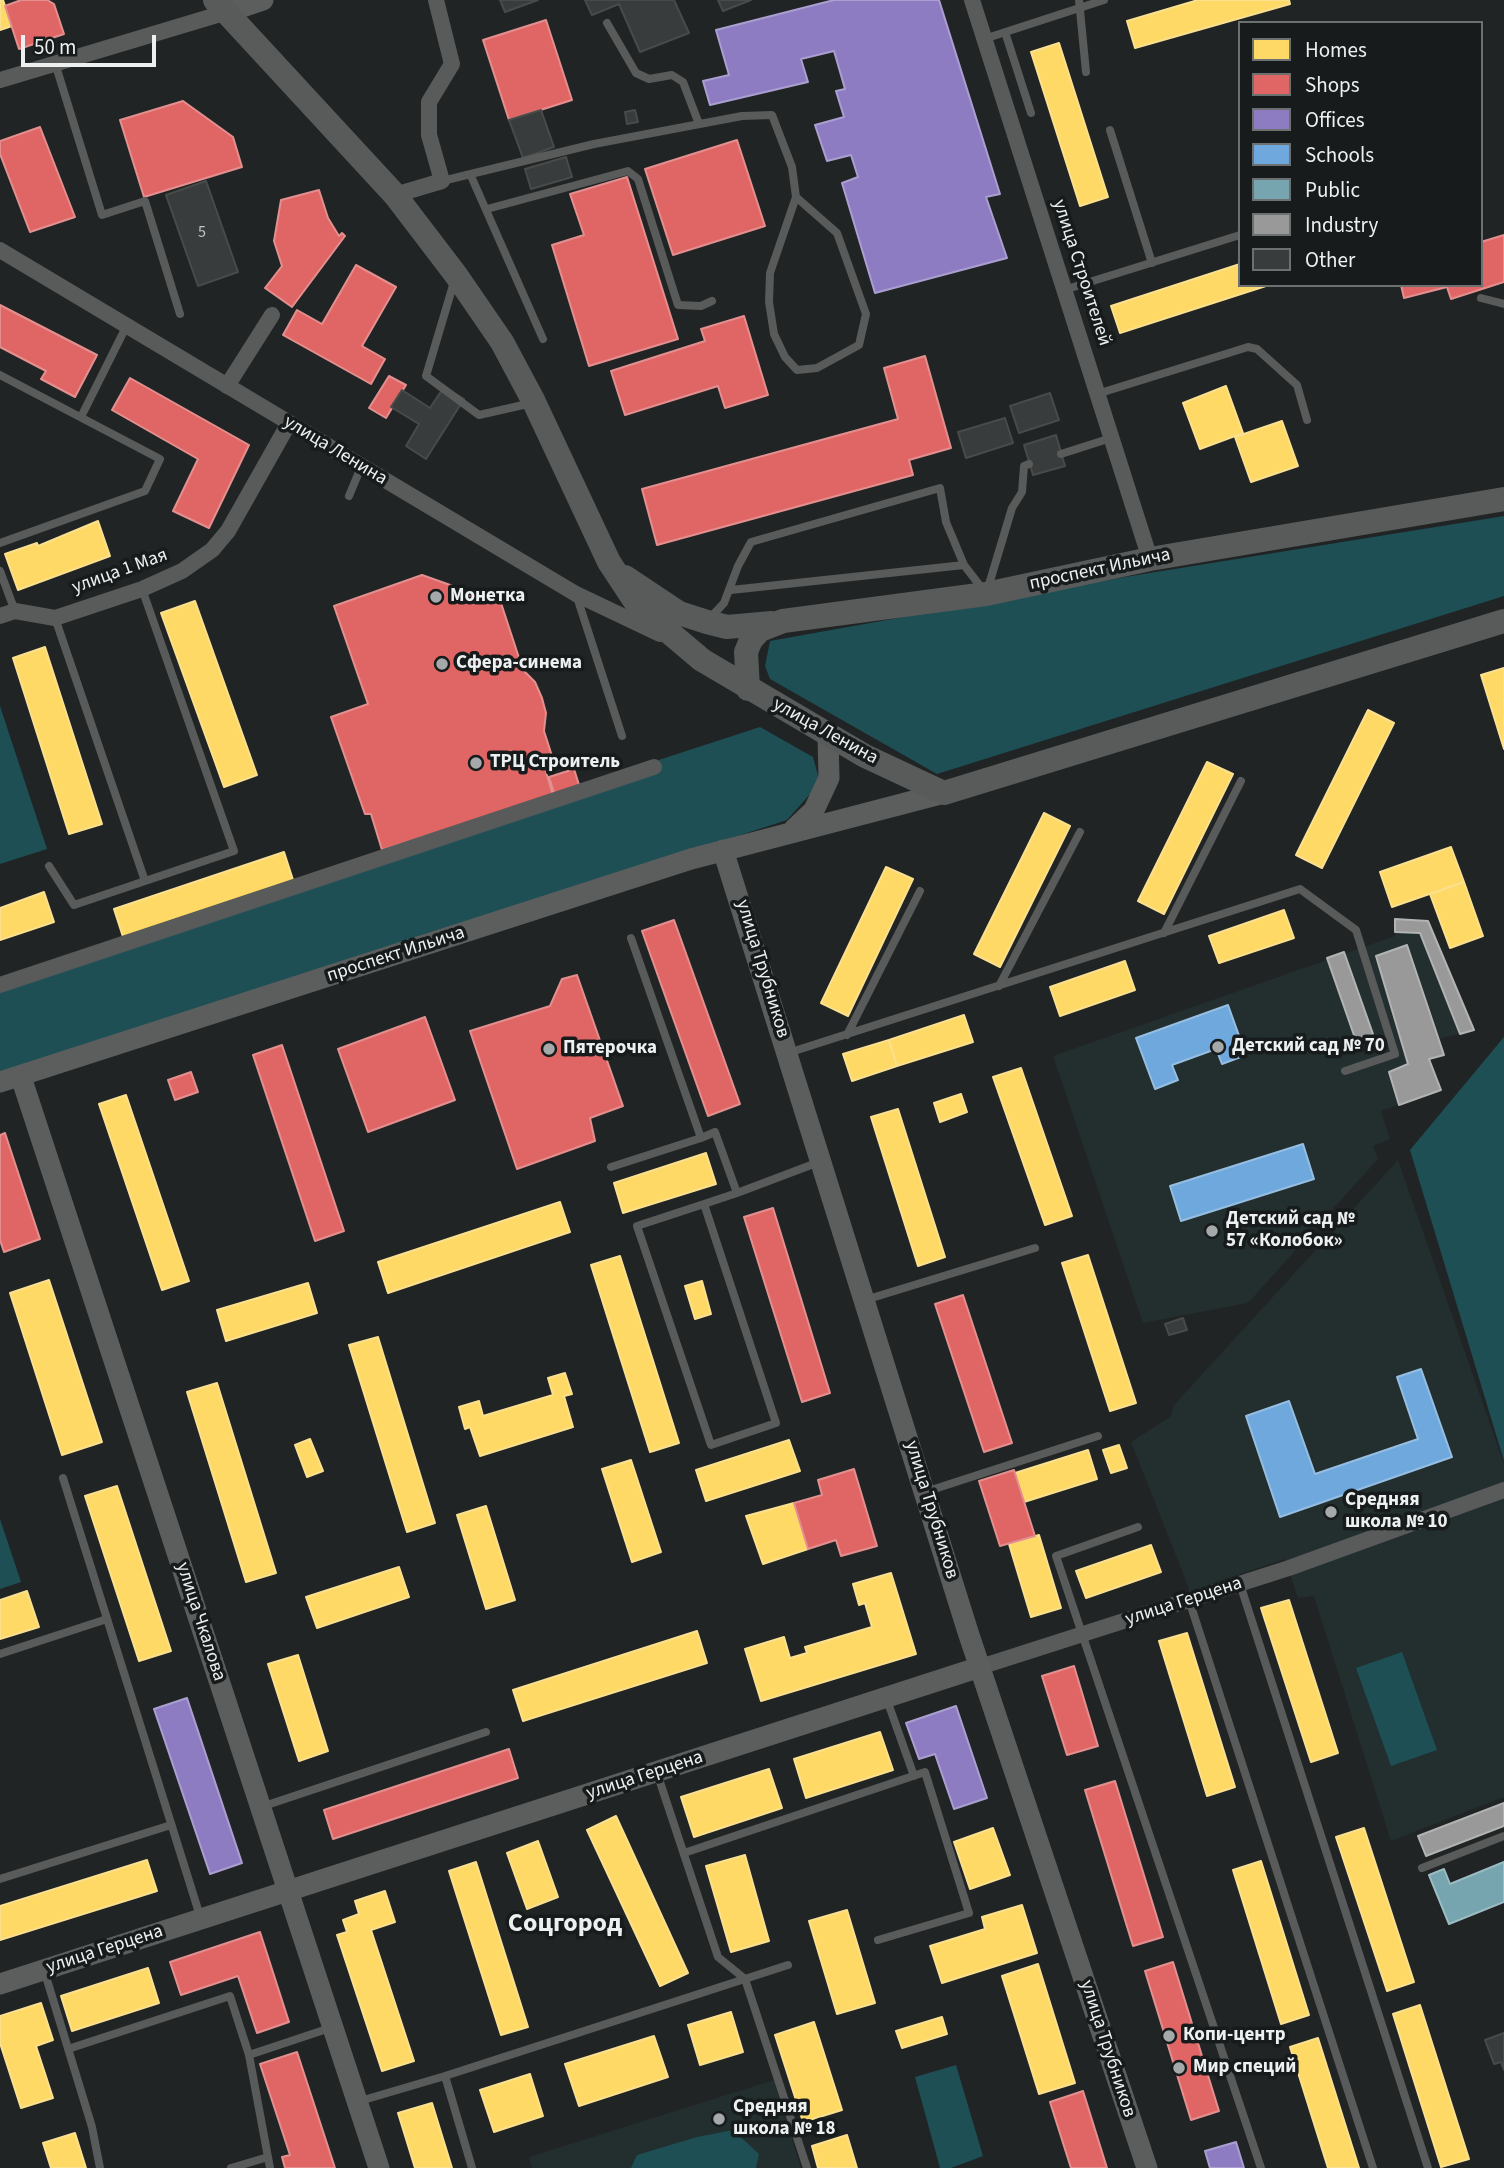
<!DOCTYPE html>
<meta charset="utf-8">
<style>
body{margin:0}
#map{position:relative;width:1504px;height:2168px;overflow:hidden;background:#212424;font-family:"Source Sans 3",sans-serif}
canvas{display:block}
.legend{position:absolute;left:1238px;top:21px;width:245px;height:266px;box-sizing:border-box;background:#171b1c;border:2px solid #6d7071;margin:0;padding:9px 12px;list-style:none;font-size:21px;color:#edf0f0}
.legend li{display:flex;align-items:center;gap:14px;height:35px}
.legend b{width:35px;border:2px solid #6d7071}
.scale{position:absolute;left:21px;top:35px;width:135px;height:32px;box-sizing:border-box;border:4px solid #edf0f0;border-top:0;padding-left:9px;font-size:21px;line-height:24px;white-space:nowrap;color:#edf0f0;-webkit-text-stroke:5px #171b1c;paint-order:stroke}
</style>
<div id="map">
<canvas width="1504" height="2168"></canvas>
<ul class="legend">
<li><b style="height:19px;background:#ffd966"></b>Homes</li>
<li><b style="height:19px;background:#e06666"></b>Shops</li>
<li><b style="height:19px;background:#8e7cc3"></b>Offices</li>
<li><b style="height:19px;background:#6fa8dc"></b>Schools</li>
<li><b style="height:19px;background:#76a5af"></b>Public</li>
<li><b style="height:19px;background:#999"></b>Industry</li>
<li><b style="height:19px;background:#393c3c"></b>Other</li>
</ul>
<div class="scale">50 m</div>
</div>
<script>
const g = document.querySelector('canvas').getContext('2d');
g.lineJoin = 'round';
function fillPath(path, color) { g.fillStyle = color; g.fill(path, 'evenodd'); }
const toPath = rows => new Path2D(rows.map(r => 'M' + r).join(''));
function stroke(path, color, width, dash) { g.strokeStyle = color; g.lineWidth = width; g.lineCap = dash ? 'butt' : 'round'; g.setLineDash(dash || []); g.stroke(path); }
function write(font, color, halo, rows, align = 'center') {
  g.font = font + ' "Source Sans 3",sans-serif'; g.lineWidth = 7; g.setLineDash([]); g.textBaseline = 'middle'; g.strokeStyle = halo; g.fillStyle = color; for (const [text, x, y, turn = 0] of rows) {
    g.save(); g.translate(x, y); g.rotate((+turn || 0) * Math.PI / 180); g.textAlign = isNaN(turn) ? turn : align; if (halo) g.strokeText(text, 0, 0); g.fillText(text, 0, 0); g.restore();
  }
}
fillPath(toPath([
 [1395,919,1428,921,1474,1030,1439,1039,1444,1055,1429,1059,1441,1090,1381,1111,1390,1139,1373,1146,1378,1159,1248,1303,1143,1323,1053,1056,1395,936],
 [1398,1160,1504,1464,1504,1797,1391,1841,1314,1596,1298,1598,1285,1559,1190,1591,1131,1442,1171,1416,1174,1405],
 [774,2080,801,2168,532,2168,529,2157]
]), '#232e2f');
fillPath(toPath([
 [1504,516,1504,596,937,774,770,679,765,666,770,641,1131,576],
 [0,706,47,849,0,864],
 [760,727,813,757,819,779,811,793,787,820,0,1074,0,983,382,850],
 [1504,1037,1504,1461,1410,1150],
 [0,1519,21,1582,0,1589],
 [1402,1652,1437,1750,1391,1766,1356,1668],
 [956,2065,983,2156,951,2168,940,2168,915,2077],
 [733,2130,759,2154,756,2168,631,2168,637,2155,697,2137]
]), '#1d4f54');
const homes = toPath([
 [0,0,3,0,12,26,0,30,0,0],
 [1198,0,1289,0,1290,4,1135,48,1127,21,1198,0],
 [1059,43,1108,197,1080,206,1031,52,1059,43],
 [1240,264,1240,285,1269,285,1120,333,1111,306,1240,264],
 [1226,386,1243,433,1200,449,1183,403,1226,386],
 [1282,421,1298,466,1251,482,1235,437,1282,421],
 [98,521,110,556,18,590,5,554,37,543,38,546,98,521],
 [195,601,257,775,224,787,161,613,195,601],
 [45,647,102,824,69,834,13,658,45,647],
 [1504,668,1504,749,1481,675,1504,668],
 [1368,710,1394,723,1322,868,1296,855,1368,710],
 [1207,762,1233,774,1164,914,1138,901,1207,762],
 [1044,813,1070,826,1000,967,974,954,1044,813],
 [1451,847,1464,882,1392,907,1380,872,1451,847],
 [284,852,294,883,124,940,114,909,284,852],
 [886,867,913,879,848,1016,821,1003,886,867],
 [1464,882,1483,936,1450,948,1430,894,1464,882],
 [44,892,54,922,0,940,0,908,44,892],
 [1284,910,1294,938,1219,963,1209,936,1284,910],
 [1125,961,1135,990,1060,1016,1050,987,1125,961],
 [964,1015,973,1042,897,1066,889,1040,964,1015],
 [889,1040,897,1066,852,1081,843,1054,889,1040],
 [1021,1068,1072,1216,1045,1225,993,1077,1021,1068],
 [961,1094,967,1112,940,1122,934,1103,961,1094],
 [126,1095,189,1281,162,1290,99,1104,126,1095],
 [898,1109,945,1257,918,1266,871,1117,898,1109],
 [706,1153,716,1184,623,1213,614,1183,706,1153],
 [560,1202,570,1232,388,1293,378,1262,560,1202],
 [1088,1255,1136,1403,1110,1411,1062,1263,1088,1255],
 [620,1256,679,1443,650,1452,591,1265,620,1256],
 [49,1280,102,1442,62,1455,10,1293,49,1280],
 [702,1281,711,1314,695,1319,685,1286,702,1281],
 [308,1283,317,1313,226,1341,217,1310,308,1283],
 [378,1337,435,1523,407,1532,349,1345,378,1337],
 [565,1373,572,1394,564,1396,573,1427,480,1456,470,1427,465,1429,459,1407,479,1401,483,1416,553,1395,548,1378,565,1373],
 [217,1383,276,1573,246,1582,187,1392,217,1383],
 [310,1439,323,1471,307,1477,295,1445,310,1439],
 [789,1440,800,1471,706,1501,696,1470,789,1440],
 [1119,1445,1127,1468,1111,1473,1103,1450,1119,1445],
 [1088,1450,1097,1479,1024,1502,1015,1473,1088,1450],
 [631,1460,661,1552,632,1562,602,1469,631,1460],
 [117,1486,171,1651,139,1661,85,1496,117,1486],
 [794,1503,808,1549,763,1564,746,1516,794,1503],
 [486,1506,515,1600,486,1609,457,1515,486,1506],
 [1039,1535,1061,1608,1031,1617,1009,1544,1039,1535],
 [1151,1545,1161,1572,1086,1598,1076,1571,1151,1545],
 [399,1567,409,1597,317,1628,306,1597,399,1567],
 [891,1573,916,1654,761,1701,745,1649,784,1637,790,1658,807,1653,805,1647,872,1627,865,1603,859,1605,853,1584,891,1573],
 [27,1591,39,1627,0,1639,0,1600,27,1591],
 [1289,1600,1338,1753,1311,1762,1261,1608,1289,1600],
 [697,1631,707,1663,523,1721,513,1690,697,1631],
 [1187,1633,1235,1787,1207,1796,1159,1641,1187,1633],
 [298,1655,328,1751,299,1761,268,1664,298,1655],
 [880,1732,893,1770,806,1798,794,1759,880,1732],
 [769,1769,782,1808,694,1837,681,1797,769,1769],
 [616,1816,688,1973,660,1986,587,1830,616,1816],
 [993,1828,1010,1875,970,1889,954,1842,993,1828],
 [1364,1828,1414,1982,1387,1991,1336,1837,1364,1828],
 [538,1841,558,1897,527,1909,507,1853,538,1841],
 [745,1855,769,1941,731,1952,706,1866,745,1855],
 [147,1860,157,1891,0,1940,0,1906,147,1860],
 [1261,1861,1309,2015,1281,2024,1233,1870,1261,1861],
 [476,1862,528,2027,501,2035,449,1871,476,1862],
 [385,1891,395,1922,371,1930,414,2061,382,2071,337,1935,347,1932,343,1920,359,1914,355,1901,385,1891],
 [1022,1905,1037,1953,942,1983,930,1946,985,1929,982,1917,1022,1905],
 [847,1910,875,2003,837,2014,809,1921,847,1910],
 [1038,1964,1075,2083,1039,2094,1002,1976,1038,1964],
 [148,1968,159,2003,72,2031,61,1996,148,1968],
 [41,2003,53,2040,36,2046,53,2098,21,2108,0,2043,0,2016,41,2003],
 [1420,2005,1469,2159,1441,2167,1393,2014,1420,2005],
 [731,2012,743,2052,700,2065,688,2025,731,2012],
 [942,2017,947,2034,902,2048,896,2031,942,2017],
 [814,2022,842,2110,803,2122,775,2035,814,2022],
 [654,2036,668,2077,579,2106,565,2064,654,2036],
 [1318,2038,1359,2168,1328,2168,1290,2047,1318,2038],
 [530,2074,543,2116,494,2132,480,2090,530,2074],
 [432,2103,452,2168,415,2168,398,2113,432,2103],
 [75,2133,86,2168,51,2168,43,2143,75,2133],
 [847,2135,857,2168,818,2168,812,2146,847,2135]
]);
fillPath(homes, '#ffd966');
stroke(homes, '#fae08f', 2);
const shops = toPath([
 [21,0,47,0,54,4,64,34,19,49,5,6,21,0],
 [546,20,572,100,509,120,483,40,546,20],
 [183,101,233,137,242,167,144,197,120,120,183,101],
 [40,127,75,217,30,232,0,154,0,141,40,127],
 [737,140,765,226,673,255,645,169,737,140],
 [627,177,678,339,589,366,552,245,584,235,570,194,627,177],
 [319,190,328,218,339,236,342,233,345,236,292,307,265,288,282,266,274,241,281,200,319,190],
 [1504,235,1504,282,1451,299,1447,287,1404,298,1401,285,1481,285,1481,242,1504,235],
 [356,265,396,287,362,346,385,359,371,384,283,335,297,310,322,324,356,265],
 [0,305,97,355,75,397,41,379,46,371,0,347,0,305],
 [744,316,768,395,725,408,718,386,625,415,611,371,705,341,701,329,744,316],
 [925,356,951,448,909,460,913,475,657,545,642,489,898,419,884,368,925,356],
 [389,376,406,385,386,418,369,408,389,376],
 [130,378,249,445,209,528,173,511,198,459,112,410,130,378],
 [422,575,501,603,523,670,535,682,542,698,546,713,544,731,552,756,542,759,553,795,382,850,371,814,365,814,331,717,368,704,334,606,422,575],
 [574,769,580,788,555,796,549,777,574,769],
 [674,920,740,1104,708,1116,642,931,674,920],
 [577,975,623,1106,590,1118,595,1141,517,1169,470,1031,550,1006,562,979,577,975],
 [425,1017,455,1100,368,1132,338,1049,425,1017],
 [282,1045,344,1231,315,1241,253,1055,282,1045],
 [191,1072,198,1092,175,1100,168,1080,191,1072],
 [5,1133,40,1239,4,1252,0,1240,0,1135,5,1133],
 [773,1208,830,1393,802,1402,744,1217,773,1208],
 [963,1295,1012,1443,984,1452,935,1304,963,1295],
 [854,1469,877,1546,841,1556,836,1540,808,1549,794,1503,822,1495,818,1480,854,1469],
 [1014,1470,1035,1536,1000,1546,979,1481,1014,1470],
 [1074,1666,1098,1746,1067,1755,1042,1676,1074,1666],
 [509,1749,518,1778,333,1839,324,1810,509,1749],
 [1115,1781,1163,1937,1133,1946,1085,1790,1115,1781],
 [260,1932,289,2022,257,2033,238,1976,181,1995,170,1962,260,1932],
 [1173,1962,1219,2111,1191,2120,1145,1971,1173,1962],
 [297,2052,335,2168,285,2168,282,2157,290,2155,260,2064,297,2052],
 [1083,2091,1107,2168,1071,2168,1050,2102,1083,2091]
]);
fillPath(shops, '#e06666');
stroke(shops, '#e48f8f', 2);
const offices = toPath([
 [834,0,939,0,1000,194,986,197,1007,258,875,293,842,183,858,177,851,155,827,161,815,125,844,117,836,91,845,89,834,51,801,59,808,82,710,105,703,81,729,75,716,30,834,0],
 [187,1698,242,1863,210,1874,154,1709,187,1698],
 [956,1706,987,1798,954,1809,935,1754,919,1759,906,1723,956,1706],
 [1236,2142,1244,2168,1210,2168,1205,2151,1236,2142]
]);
fillPath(offices, '#8e7cc3');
stroke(offices, '#aa9fd0', 2);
const schools = toPath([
 [1228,1005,1246,1055,1222,1064,1216,1049,1172,1065,1178,1080,1155,1089,1136,1038,1228,1005],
 [1303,1144,1314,1179,1181,1221,1170,1186,1303,1144],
 [1421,1369,1452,1457,1280,1517,1246,1416,1289,1401,1315,1474,1418,1439,1397,1377,1421,1369]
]);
fillPath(schools, '#6fa8dc');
stroke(schools, '#95bee2', 2);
const public = toPath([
 [1504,1862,1504,1902,1449,1924,1429,1875,1444,1869,1450,1884,1504,1862]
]);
fillPath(public, '#76a5af');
stroke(public, '#9abcc2', 2);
const industry = toPath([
 [1395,919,1428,921,1474,1030,1460,1034,1420,933,1395,932,1395,919],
 [1407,945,1444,1055,1429,1059,1441,1090,1399,1105,1389,1072,1408,1064,1376,956,1407,945],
 [1344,952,1373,1034,1356,1041,1327,958,1344,952],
 [1504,1803,1504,1826,1426,1856,1418,1836,1504,1803]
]);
fillPath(industry, '#999');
stroke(industry, '#b2b3b3', 2);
const building = toPath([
 [500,0,538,0,505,12,500,0],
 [585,0,674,0,689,33,640,52,619,4,592,15,585,0],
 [718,0,751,0,723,11,718,0],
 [541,110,554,147,523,158,509,120,541,110],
 [635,110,638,122,627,124,625,112,635,110],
 [566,157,572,177,531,189,525,169,566,157],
 [206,181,238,272,198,286,166,195,206,181],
 [444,387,464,399,426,459,406,446,419,424,391,407,402,390,430,408,444,387],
 [1050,393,1059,420,1019,433,1010,406,1050,393],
 [1005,418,1013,443,966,458,958,432,1005,418],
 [1056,435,1065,466,1033,475,1024,445,1056,435],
 [1183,1318,1187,1330,1169,1335,1165,1324,1183,1318],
 [1504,2033,1504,2070,1501,2062,1494,2064,1485,2040,1504,2033]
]);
fillPath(building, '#393c3c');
stroke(building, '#494a4a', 2);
stroke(toPath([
 [1079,0,1086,72],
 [607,23,636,73,649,79,672,75,683,82,699,124],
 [1005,32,1031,113],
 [984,39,1104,0],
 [55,63,102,215,145,201,180,314],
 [1110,130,1152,263],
 [471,176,543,339],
 [442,181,594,144,742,116,772,115,792,167,796,197,770,273,769,302,774,334,785,357,797,370,817,368,859,345,866,314,837,233,796,197],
 [487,209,628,171,638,179,678,305,701,306,712,301],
 [454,282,426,376,479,415,532,403],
 [1064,290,1240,235],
 [1481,298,1504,304],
 [0,375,160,459,145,491,0,543],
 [1097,394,1248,347,1257,349,1297,385,1307,420],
 [81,417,127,325],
 [1061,454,1111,438],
 [349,496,361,467],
 [0,571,15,611],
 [731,590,964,565],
 [987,591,1012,508,1022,492,1024,466,1029,464],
 [576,594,622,736],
 [711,617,724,603,738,566,751,542,940,488,946,522,964,565,984,591],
 [55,618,145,881],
 [49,866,74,905,234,851,142,589],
 [1164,933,1241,781],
 [631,938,701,1138,715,1132,737,1193,819,1162],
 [999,986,1080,832],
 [847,1035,920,891],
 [788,1053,1300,889,1356,930,1395,1054,1345,1071],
 [611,1167,701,1138],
 [704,1204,776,1423,711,1445,637,1226,704,1204,737,1193],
 [865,1300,1035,1248],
 [63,1478,200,1916],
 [925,1492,1098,1436],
 [1138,1527,1056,1556,1261,2168],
 [1240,1584,1428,2168],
 [1189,1600,1373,2168],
 [0,1654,107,1619],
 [887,1700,914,1776],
 [657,1773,718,1957,745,1979,807,2168],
 [261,1807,486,1732],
 [684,1853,925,1772,969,1913,878,1940],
 [1422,1868,1504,1836],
 [0,1879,171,1825],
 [44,1970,92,2127,100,2168],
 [68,2049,230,1996,249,2055,270,2168],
 [249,2055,333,2027],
 [445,2076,788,1965],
 [360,2101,445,2076,472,2168],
 [231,2168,268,2157]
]), '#595a5a', 8);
stroke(toPath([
 [972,0,1150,559],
 [0,80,227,12],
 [395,195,442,181,429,135,429,102,452,64,436,0],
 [0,250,576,594,660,634],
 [227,386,272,315],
 [0,616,15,611,55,618,142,589,182,571,212,550,228,531,289,423],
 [0,985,654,767],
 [980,1667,1289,1568,1504,1490]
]), '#595a5a', 16);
stroke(toPath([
 [227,12,263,0],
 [794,829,814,810,829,778,828,736],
 [723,850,968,1632,1147,2168],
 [21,1077,379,2168],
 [0,1082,691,859,944,793],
 [0,1984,980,1667]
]), '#5c5d5d', 21);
stroke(toPath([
 [215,0,395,195,456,275,502,342,534,402,609,562,638,606,702,660,865,756,944,793,1504,621],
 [625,577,679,613,707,622,727,627,772,623],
 [748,689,746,652,751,640,760,630,783,621,986,594,1150,559,1504,499]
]), '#595b5b', 24);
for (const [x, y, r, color] of [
 [436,597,7,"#a6a9a9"],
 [442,664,7,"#a6a9a9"],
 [476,763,7,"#a6a9a9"],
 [1218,1047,7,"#a6a9a9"],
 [549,1049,7,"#a6a9a9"],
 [1212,1231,7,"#a6a9a9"],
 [1331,1512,7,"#a6a9a9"],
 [1169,2036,7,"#a6a9a9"],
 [1179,2068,7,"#a6a9a9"],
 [719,2119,7,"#a6a9a9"]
]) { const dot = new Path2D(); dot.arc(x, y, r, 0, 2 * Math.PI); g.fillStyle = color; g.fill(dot); stroke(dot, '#171b1c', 2.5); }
write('16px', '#c0c3c3', null, [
 ["5",202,233]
]);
write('19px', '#edf0f0', '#171b1c', [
 ["улица Строителей",1081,273,72],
 ["улица Ленина",335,451,31],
 ["проспект Ильича",1100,570,-12],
 ["улица 1 Мая",120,572,-20],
 ["улица Ленина",825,732,29],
 ["проспект Ильича",396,955,-18],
 ["улица Трубников",762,969,73],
 ["улица Трубников",931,1510,73],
 ["улица Герцена",1184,1602,-18],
 ["улица Чкалова",200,1622,72],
 ["улица Герцена",645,1776,-18],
 ["улица Герцена",105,1950,-18],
 ["улица Трубников",1107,2049,72]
]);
write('bold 19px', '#edf0f0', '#171b1c', [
 ["Монетка",450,597],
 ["Сфера-синема",456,664],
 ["ТРЦ Строитель",490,763],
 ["Детский сад № 70",1232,1047],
 ["Пятерочка",563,1049],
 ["Детский сад №",1226,1220],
 ["57 «Колобок»",1226,1242],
 ["Средняя",1345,1501],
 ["школа № 10",1345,1523],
 ["Копи-центр",1183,2036],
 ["Мир специй",1193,2068],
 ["Средняя",733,2108],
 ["школа № 18",733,2130]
], 'left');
write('bold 26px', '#edf0f0', '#171b1c', [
 ["Соцгород",565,1925]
]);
</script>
